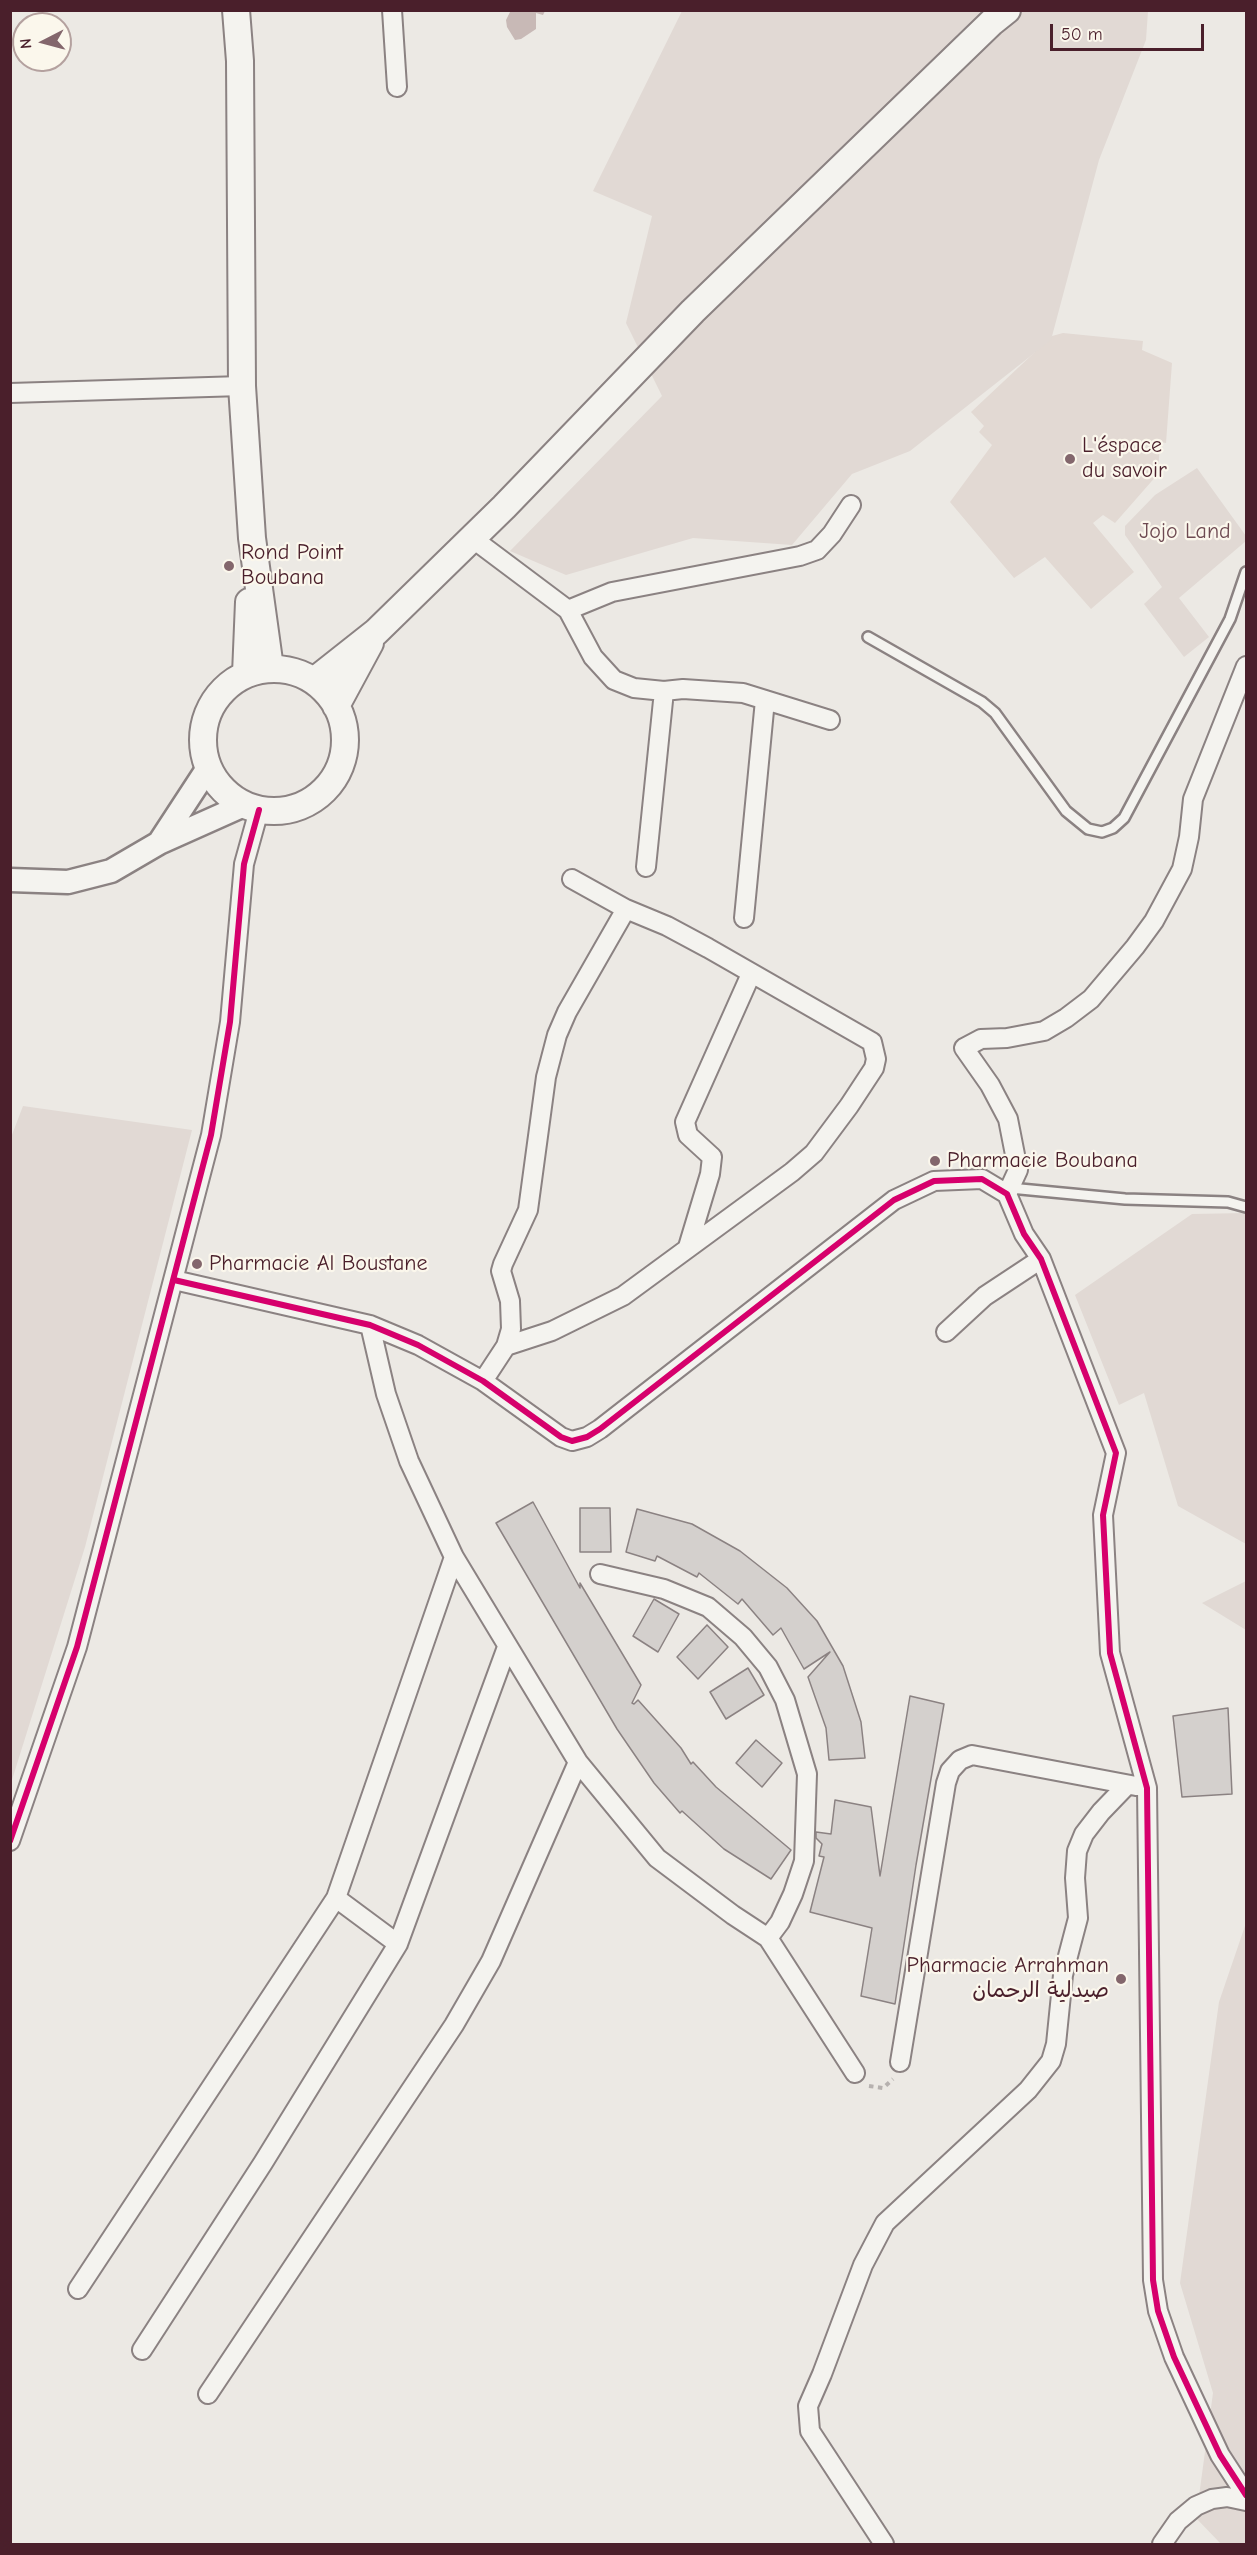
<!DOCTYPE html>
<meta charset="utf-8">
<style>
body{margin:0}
#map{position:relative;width:1257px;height:2555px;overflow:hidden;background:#ece9e4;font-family:"Comic Neue",sans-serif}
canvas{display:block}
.frame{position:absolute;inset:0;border:12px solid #4a1f2b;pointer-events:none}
.north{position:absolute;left:12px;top:12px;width:60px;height:60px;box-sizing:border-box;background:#fbf7ec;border:2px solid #b4a19f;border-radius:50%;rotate:264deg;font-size:16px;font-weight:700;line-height:24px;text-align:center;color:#4a1f2b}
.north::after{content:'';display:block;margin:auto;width:21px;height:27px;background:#83666c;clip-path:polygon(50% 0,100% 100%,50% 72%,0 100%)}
.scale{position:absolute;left:1050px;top:24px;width:154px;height:27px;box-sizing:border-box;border:3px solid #4a1f2b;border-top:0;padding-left:8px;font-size:18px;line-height:21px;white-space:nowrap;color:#4a1f2b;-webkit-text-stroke:4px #fbf7ec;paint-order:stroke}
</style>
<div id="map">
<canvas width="1257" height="2555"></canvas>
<div class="frame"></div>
<div class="north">N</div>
<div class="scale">50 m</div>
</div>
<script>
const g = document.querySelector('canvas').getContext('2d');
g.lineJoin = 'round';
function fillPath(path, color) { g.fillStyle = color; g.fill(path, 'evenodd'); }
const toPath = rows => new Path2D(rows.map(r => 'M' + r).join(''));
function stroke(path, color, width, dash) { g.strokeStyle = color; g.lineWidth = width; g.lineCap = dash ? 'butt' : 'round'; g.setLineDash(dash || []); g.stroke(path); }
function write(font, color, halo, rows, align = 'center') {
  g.font = font + ' "Comic Neue","Playpen Sans Arabic",sans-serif'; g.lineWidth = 4.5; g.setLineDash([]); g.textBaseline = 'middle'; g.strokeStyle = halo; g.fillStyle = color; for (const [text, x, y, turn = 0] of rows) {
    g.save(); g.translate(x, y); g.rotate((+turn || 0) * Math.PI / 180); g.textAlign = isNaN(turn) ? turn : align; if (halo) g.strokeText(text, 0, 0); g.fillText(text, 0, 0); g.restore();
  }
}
fillPath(toPath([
 [1063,333,1143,341,1142,350,1172,363,1166,443,1160,442,1158,474,1115,523,1103,515,1093,523,1134,572,1091,609,1045,557,1014,578,950,502,992,445,979,432,984,426,971,412,1052,336]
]), '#e2d9d3');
fillPath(toPath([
 [682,11,1148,11,1146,40,1099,160,1051,340,910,451,852,474,792,545,693,538,566,575,510,551,662,396,626,323,652,216,593,191],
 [1197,468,1246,536,1246,541,1179,598,1209,637,1184,657,1144,604,1162,587,1125,535,1125,526,1155,495],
 [23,1106,192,1130,85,1547,11,1783,10,1140],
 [1246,1213,1246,1544,1178,1506,1144,1393,1119,1405,1075,1295,1192,1214],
 [1246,1581,1246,1630,1202,1603],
 [1246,1923,1246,2544,1221,2544,1196,2518,1213,2393,1180,2283,1219,2002]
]), '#e1d9d4');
fillPath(toPath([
 [511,10,545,10,545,11,543,15,536,13,536,29,521,39,515,40,507,27,506,20]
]), '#c8b9b6');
const building = toPath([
 [533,1502,580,1588,580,1583,641,1685,632,1703,634,1704,638,1700,681,1748,691,1764,693,1762,716,1787,791,1850,771,1879,724,1849,682,1811,680,1813,654,1783,617,1729,496,1523,533,1502],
 [580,1508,610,1508,611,1552,580,1552,580,1508],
 [637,1509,692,1524,740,1551,787,1588,817,1621,843,1666,861,1722,865,1758,829,1760,826,1728,808,1677,830,1652,804,1669,781,1628,773,1635,742,1599,738,1604,699,1573,697,1577,657,1556,655,1561,626,1552,637,1509],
 [654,1599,679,1614,658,1652,633,1636,654,1599],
 [707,1625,728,1647,698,1679,677,1657,707,1625],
 [748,1668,764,1695,726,1719,710,1692,748,1668],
 [910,1696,944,1704,916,1865,895,2004,861,1996,872,1928,810,1912,824,1857,819,1856,822,1844,816,1838,816,1832,831,1834,835,1800,871,1807,880,1876,910,1696],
 [1228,1708,1232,1794,1182,1797,1173,1716,1228,1708],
 [756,1740,782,1763,762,1787,736,1763,756,1740]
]);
fillPath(building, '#d4d0cd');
stroke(building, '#8b8282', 1.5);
const service = toPath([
 [868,637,982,702,995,713,1066,811,1088,829,1102,832,1113,828,1124,818,1230,619,1246,572],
 [1010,1188,1125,1199,1228,1202,1246,1207]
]);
const minor = toPath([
 [392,10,397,87],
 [10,393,242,386],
 [472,538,568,610,593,657,614,680,634,688,664,691,683,689,743,693,830,720],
 [568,610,612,592,800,556,817,550,832,534,851,505],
 [646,867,664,691],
 [744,918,765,700],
 [1007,1194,1018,1170,1008,1119,990,1085,964,1048,981,1039,1007,1038,1044,1031,1066,1018,1091,999,1135,947,1154,921,1182,869,1189,837,1193,799,1246,666],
 [688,1247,710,1174,712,1157,688,1135,685,1122,751,974],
 [174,1280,370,1325,418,1345,483,1381,561,1437,572,1441,587,1437,600,1429,894,1200,934,1181,982,1179,1007,1194,1024,1234,1041,1259,1116,1453,1103,1515,1110,1653,1147,1788,1153,2280,1158,2311,1174,2357,1220,2455,1246,2495],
 [370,1325,386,1394,409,1461,454,1557,578,1762,657,1858,733,1915,768,1938,855,2073],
 [946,1332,985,1296,1041,1259],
 [506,1346,552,1331,623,1296,792,1172,814,1153,849,1106,874,1068,876,1059,872,1042,708,948,667,926,626,909,572,879],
 [483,1381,506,1346,511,1329,510,1301,501,1271,503,1264,528,1210,546,1077,557,1035,567,1012,626,909],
 [600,1574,664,1589,708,1607,743,1637,768,1667,785,1700,807,1774,804,1861,793,1894,780,1922,768,1938],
 [10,1841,77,1647,211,1135,230,1022,244,864,259,810],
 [336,1898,398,1944],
 [900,2062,946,1783,950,1771,960,1760,972,1755,1136,1786],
 [78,2289,336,1898,454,1557],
 [142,2350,263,2163,398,1944,507,1647],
 [208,2394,454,2025,491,1961,578,1762],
 [884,2544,810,2431,808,2406,822,2374,863,2265,885,2223,1028,2090,1051,2061,1056,2044,1063,1975,1078,1918,1075,1878,1077,1851,1084,1834,1101,1812,1127,1785],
 [1162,2544,1178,2521,1196,2506,1212,2499,1227,2497,1246,2501]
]);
const tertiary = toPath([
 [159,843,208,768],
 [10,880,68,882,111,871,159,843,244,805]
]);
const secondary = toPath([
 [236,10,240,61,242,386,252,538,270,668],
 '203 740a71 71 0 1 1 142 0a71 71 0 1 1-142 0Z',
 [246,674,249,602],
 [314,681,376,632,504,507,693,311,992,22,1007,10],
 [336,706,370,643]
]);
stroke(service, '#8b8282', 14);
stroke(minor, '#8b8282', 22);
stroke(tertiary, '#8b8282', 27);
stroke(secondary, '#8b8282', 30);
stroke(toPath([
 [869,2086,883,2088,893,2079]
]), '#b6b1af', 4, [4.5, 4.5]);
stroke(service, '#f4f3ef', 9);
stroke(minor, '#f4f3ef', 18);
stroke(tertiary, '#f4f3ef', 22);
stroke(secondary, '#f4f3ef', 26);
stroke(toPath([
 [174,1280,370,1325,418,1345,483,1381,561,1437,572,1441,587,1437,600,1429,894,1200,934,1181,982,1179,1007,1194,1024,1234,1041,1259,1116,1453,1103,1515,1110,1653,1147,1788,1153,2280,1158,2311,1174,2357,1220,2455,1246,2495],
 [10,1841,77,1647,211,1135,230,1022,244,864,259,810]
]), '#d6006c', 6);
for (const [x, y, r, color] of [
 [1070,459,6,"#83666c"],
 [229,566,6,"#83666c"],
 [935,1161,6,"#83666c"],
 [197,1264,6,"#83666c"],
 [1121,1979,6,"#83666c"]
]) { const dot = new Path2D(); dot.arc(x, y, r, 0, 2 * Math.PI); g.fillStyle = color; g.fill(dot); stroke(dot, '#fbf7ec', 2); }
write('22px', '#4a1f2b', '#fbf7ec', [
 ["L'éspace",1082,446],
 ["du savoir",1082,471],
 ["Rond Point",241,553],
 ["Boubana",241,578],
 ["Pharmacie Boubana",947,1161],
 ["Pharmacie Al Boustane",209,1264],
 ["Pharmacie Arrahman",1109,1966,"right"],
 ["صيدلية الرحمان",1109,1991,"right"]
], 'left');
write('22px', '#6e4a52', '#fbf7ec', [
 ["Jojo Land",1185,532]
]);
</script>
